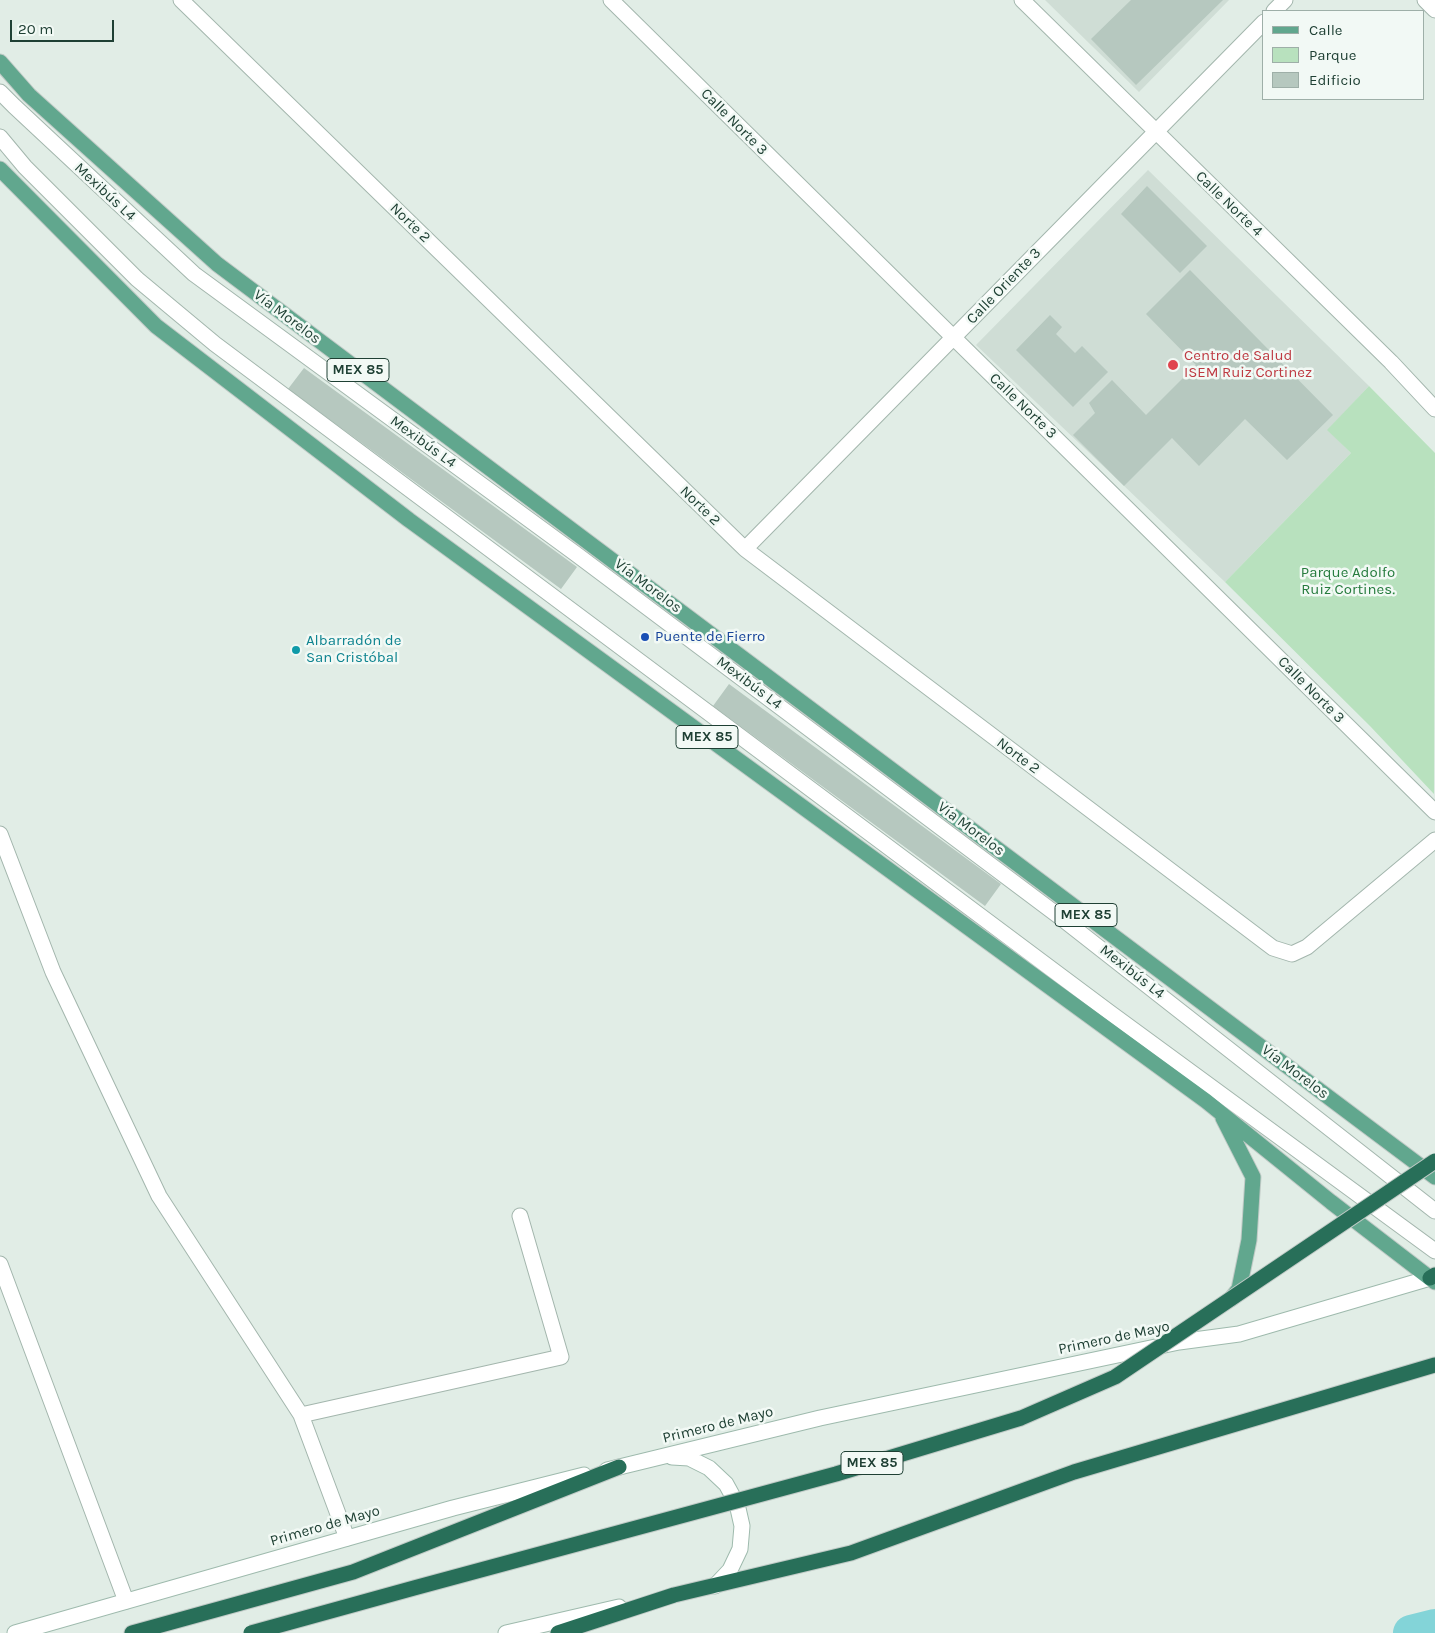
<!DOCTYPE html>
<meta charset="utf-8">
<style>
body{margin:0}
#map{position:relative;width:1435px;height:1633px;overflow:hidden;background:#e1ede6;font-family:Karla,sans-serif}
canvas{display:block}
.legend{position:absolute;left:1262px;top:10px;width:162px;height:90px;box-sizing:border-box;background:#f2f9f5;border:1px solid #9eafa8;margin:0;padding:6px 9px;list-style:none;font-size:15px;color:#1f4034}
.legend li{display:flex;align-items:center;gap:10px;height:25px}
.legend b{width:25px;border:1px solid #9eafa8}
.scale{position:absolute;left:10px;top:20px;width:104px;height:22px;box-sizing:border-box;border:2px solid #1f4034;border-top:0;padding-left:6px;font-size:15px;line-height:18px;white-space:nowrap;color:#1f4034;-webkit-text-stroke:4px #f2f9f5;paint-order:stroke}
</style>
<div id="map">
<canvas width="1435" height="1633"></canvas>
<ul class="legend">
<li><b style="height:6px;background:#61a78e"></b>Calle</li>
<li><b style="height:14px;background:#b8e1be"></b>Parque</li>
<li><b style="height:14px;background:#b6c8bf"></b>Edificio</li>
</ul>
<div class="scale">20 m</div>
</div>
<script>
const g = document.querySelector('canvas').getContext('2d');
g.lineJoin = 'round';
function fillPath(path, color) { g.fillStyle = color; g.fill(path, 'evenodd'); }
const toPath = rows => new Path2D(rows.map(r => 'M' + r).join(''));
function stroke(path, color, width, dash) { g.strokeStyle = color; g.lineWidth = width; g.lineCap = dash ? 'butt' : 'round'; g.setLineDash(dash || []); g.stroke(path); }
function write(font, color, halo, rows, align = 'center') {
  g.font = font + ' Karla,sans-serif'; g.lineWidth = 5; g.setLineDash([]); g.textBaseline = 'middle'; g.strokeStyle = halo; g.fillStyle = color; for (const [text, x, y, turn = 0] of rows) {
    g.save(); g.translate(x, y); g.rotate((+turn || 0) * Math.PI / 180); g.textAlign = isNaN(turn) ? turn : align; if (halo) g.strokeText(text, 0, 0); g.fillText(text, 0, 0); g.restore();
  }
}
fillPath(toPath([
 [1045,0,1229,0,1139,92],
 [1148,170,1369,386,1328,430,1351,453,1225,582,976,345]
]), '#cfddd5');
fillPath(toPath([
 [1369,386,1435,453,1434,794,1370,726,1225,582,1351,453,1327,430]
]), '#b8e1be');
stroke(toPath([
 [1411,1633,1435,1627]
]), '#83d4d8', 36);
fillPath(toPath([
 [1131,0,1223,0,1136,85,1091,39],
 [1147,186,1207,246,1180,273,1121,214],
 [1190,270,1333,415,1287,460,1245,419,1199,466,1172,438,1124,486,1073,435,1095,413,1089,403,1112,380,1146,415,1196,365,1146,314],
 [1050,315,1062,327,1056,334,1075,353,1082,346,1108,372,1073,407,1016,350],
 [304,368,577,567,561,589,288,389],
 [729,684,1001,884,985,906,713,706]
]), '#b6c8bf');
const lane = toPath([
 [0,92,14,106,194,274,576,554,1060,917,1435,1211],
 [0,137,25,167,137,279,215,344,1109,1012,1435,1251],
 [0,834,53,972,159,1196,301,1415,347,1538],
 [0,1264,126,1601],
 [301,1415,561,1357,520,1216]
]);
const street = toPath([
 [181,0,745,549,1273,948,1292,954,1307,947,1435,840],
 [611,0,1435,812],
 [1022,0,1391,362,1435,409],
 [1425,0,1435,10],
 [1274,11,1285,0],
 [745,549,1264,22]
]);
const secondary = toPath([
 [672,1457,689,1458,709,1468,726,1484,737,1504,742,1526,740,1549,730,1570,715,1586],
 [607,1470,820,1418,1179,1342,1239,1334,1430,1278],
 [15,1633,453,1508,584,1475],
 [506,1633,619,1607]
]);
const primary = toPath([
 [0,62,29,95,217,264,1435,1177],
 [0,169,156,326,409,520,1206,1101,1331,1202,1435,1282],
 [1223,1118,1253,1177,1249,1240,1239,1289,1231,1299]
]);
const highway = toPath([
 [1430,1278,1435,1275],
 [132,1633,353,1572,619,1467],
 [558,1633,674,1595,851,1553,1074,1472,1435,1365]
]);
stroke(lane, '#a3b6ad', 17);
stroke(street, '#a3b6ad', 17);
stroke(secondary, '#9ebaad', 17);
stroke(primary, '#c0cac6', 17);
stroke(highway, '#c0cac6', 17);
stroke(lane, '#fff', 15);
stroke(street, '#fff', 15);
stroke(secondary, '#fff', 15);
stroke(primary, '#61a78e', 15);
stroke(highway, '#286f59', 15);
const highwayBridge = toPath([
 [251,1633,414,1588,836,1474,1021,1418,1115,1377,1435,1161]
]);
stroke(highwayBridge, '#c0cac6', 17, []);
stroke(highwayBridge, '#286f59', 15);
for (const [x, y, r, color] of [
 [1173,365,6,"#e0444e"],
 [645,637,5,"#1a4fb4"],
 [296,650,5,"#0f9aa8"]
]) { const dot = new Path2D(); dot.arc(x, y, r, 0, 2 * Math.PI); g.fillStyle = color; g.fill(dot); stroke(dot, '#f2f9f5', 2); }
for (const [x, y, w] of [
 [358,370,62],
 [707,737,62],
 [1086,915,62],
 [872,1463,62]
]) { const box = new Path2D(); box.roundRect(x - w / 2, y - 11.5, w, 23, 4); g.fillStyle = '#f2f9f5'; g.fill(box); stroke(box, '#1f4034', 1); }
write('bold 14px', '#1f4034', null, [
 ["MEX 85",358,370],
 ["MEX 85",707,737],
 ["MEX 85",1086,915],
 ["MEX 85",872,1463]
]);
write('15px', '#1f4034', '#f2f9f5', [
 ["Calle Norte 3",734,122,45],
 ["Mexibús L4",105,192,43],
 ["Calle Norte 4",1229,204,44],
 ["Norte 2",410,223,44],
 ["Calle Oriente 3",1004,286,-46],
 ["Vía Morelos",287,317,37],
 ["Calle Norte 3",1023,406,44],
 ["Mexibús L4",423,442,36],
 ["Norte 2",700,506,44],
 ["Vía Morelos",648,586,37],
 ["Mexibús L4",749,683,37],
 ["Calle Norte 3",1311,690,45],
 ["Norte 2",1018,756,37],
 ["Vía Morelos",971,829,37],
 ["Mexibús L4",1132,972,38],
 ["Vía Morelos",1295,1072,37],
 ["Primero de Mayo",1114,1338,-12],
 ["Primero de Mayo",718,1425,-14],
 ["Primero de Mayo",325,1526,-16]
]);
write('15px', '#be3a42', '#f2f9f5', [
 ["Centro de Salud",1184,356],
 ["ISEM Ruiz Cortinez",1184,373]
], 'left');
write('15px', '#257b3d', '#f2f9f5', [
 ["Parque Adolfo",1348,573],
 ["Ruiz Cortines.",1348,590]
]);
write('15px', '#164399', '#f2f9f5', [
 ["Puente de Fierro",655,637]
], 'left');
write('15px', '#0d838f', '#f2f9f5', [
 ["Albarradón de",306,641],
 ["San Cristóbal",306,658]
], 'left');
</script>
